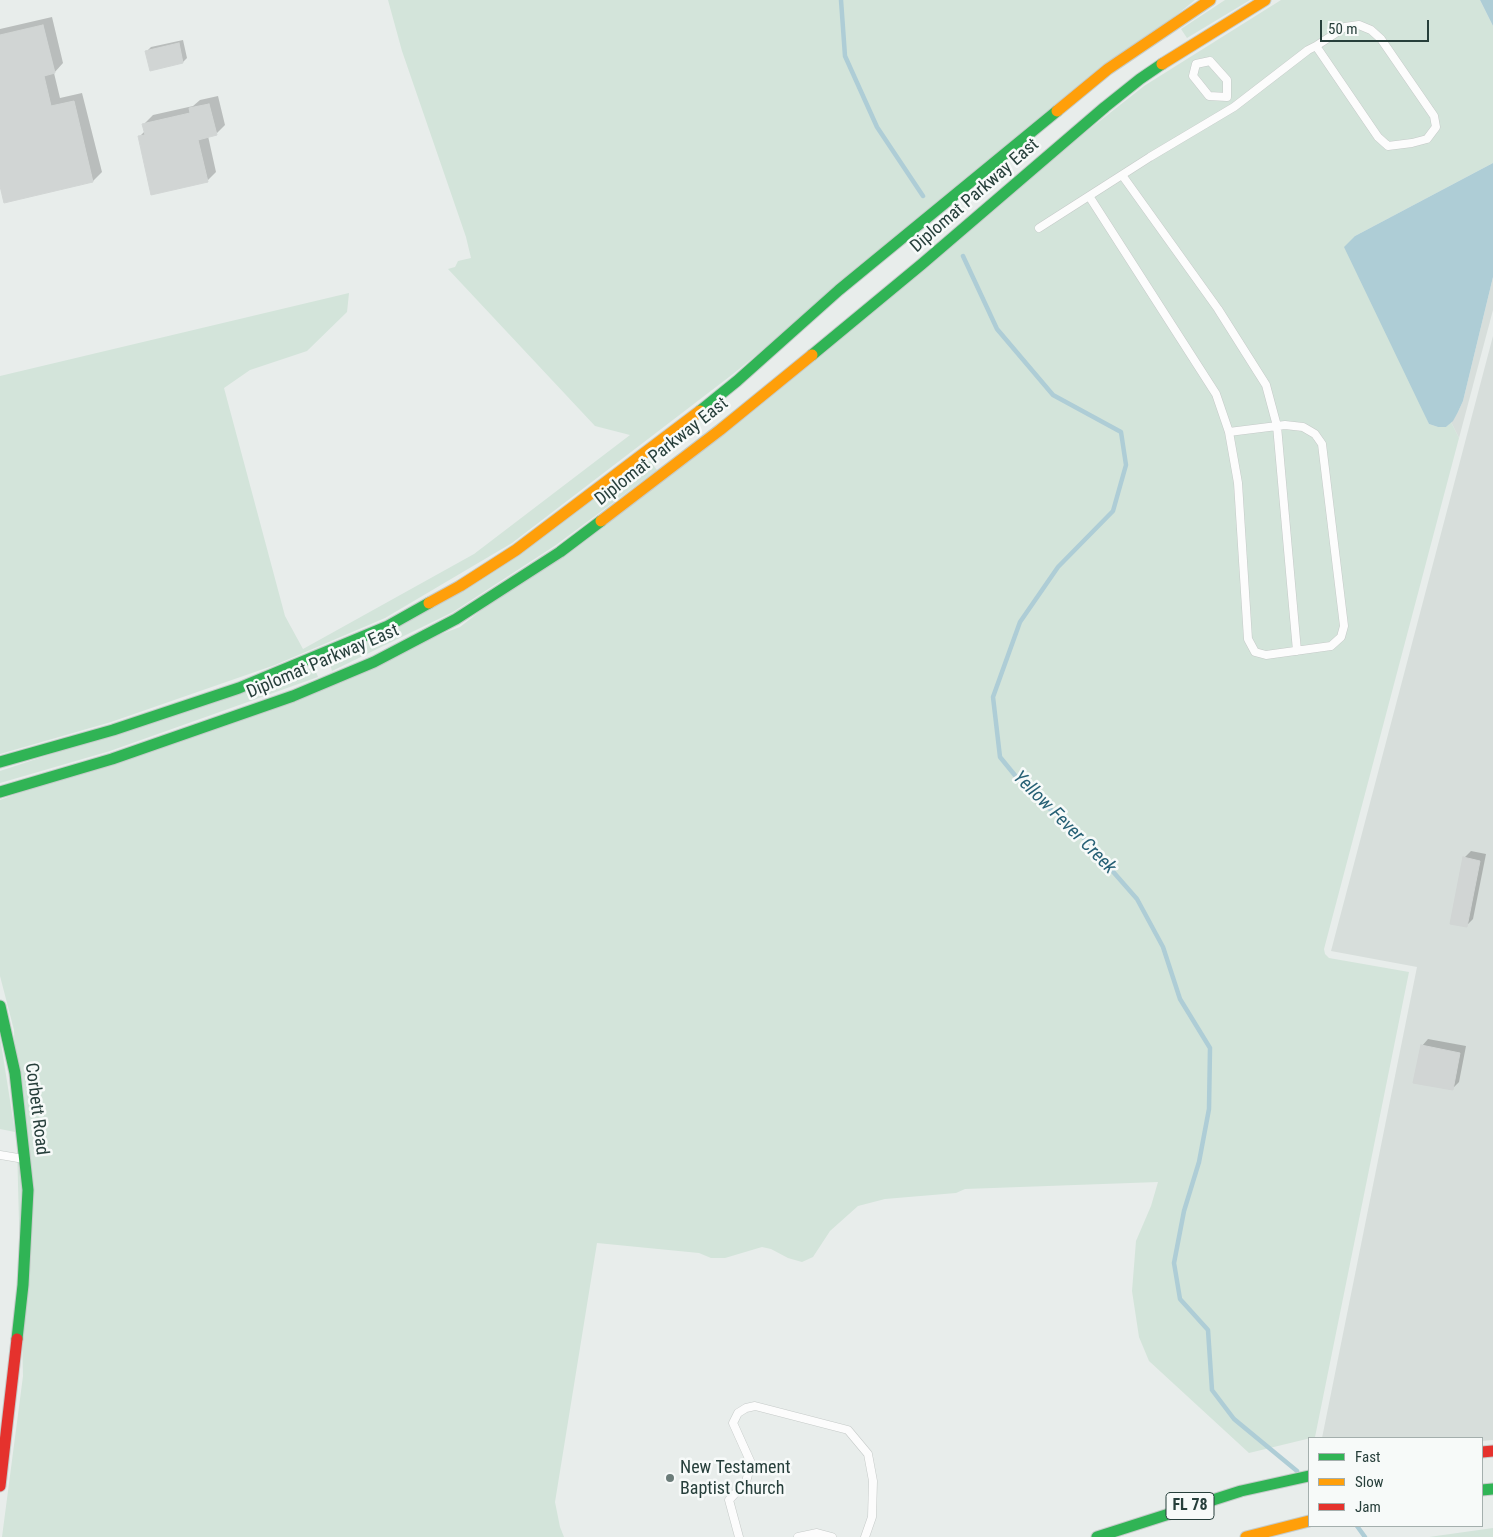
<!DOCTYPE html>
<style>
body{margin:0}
#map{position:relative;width:1493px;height:1537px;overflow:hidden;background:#e8edeb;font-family:"Roboto Condensed",sans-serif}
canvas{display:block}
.legend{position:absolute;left:1308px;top:1437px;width:175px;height:90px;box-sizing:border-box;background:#f7faf9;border:1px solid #a4afad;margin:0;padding:6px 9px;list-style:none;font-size:15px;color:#273f3b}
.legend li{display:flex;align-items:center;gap:10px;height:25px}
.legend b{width:25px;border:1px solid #a4afad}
.scale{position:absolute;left:1320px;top:20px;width:109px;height:22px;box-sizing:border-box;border:2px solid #273f3b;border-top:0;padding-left:6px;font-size:15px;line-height:18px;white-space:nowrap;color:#273f3b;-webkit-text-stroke:4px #f7faf9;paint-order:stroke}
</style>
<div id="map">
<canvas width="1493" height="1537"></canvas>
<ul class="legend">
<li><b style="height:6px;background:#30b455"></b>Fast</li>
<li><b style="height:6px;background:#ff9f0a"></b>Slow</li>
<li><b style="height:6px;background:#e5322d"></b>Jam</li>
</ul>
<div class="scale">50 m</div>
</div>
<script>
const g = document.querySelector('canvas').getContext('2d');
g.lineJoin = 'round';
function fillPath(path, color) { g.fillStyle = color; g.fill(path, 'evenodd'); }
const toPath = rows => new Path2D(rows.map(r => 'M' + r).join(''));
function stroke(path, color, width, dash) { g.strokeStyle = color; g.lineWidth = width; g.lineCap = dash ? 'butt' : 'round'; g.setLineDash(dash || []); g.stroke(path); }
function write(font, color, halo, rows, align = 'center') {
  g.font = font + ' "Roboto Condensed",sans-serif'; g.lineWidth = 5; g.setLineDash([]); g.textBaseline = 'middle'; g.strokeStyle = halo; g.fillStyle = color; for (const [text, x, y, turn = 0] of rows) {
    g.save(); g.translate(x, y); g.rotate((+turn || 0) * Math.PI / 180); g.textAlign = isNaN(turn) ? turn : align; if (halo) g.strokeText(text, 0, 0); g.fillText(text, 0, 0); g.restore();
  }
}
fillPath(toPath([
 [1493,277,1493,310,1459,438,1451,422,1458,412,1463,401],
 [1493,336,1493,1440,1482,1441,1482,1438,1322,1438,1417,967,1331,951]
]), '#d7dedb');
fillPath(toPath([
 [388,0,1195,0,733,374,512,543,385,618,275,665,111,722,0,754,0,376,349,293,347,312,307,351,250,370,224,388,285,616,303,649,474,554,630,435,595,426,448,269,455,267,458,261,471,258,466,237,402,51],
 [1225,0,1250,0,1187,38,1181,29],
 [1281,0,1480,0,1493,26,1493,163,1355,236,1429,424,1438,427,1446,427,1451,422,1459,438,1324,949,1325,954,1329,958,1409,972,1315,1437,1249,1453,1149,1361,1139,1337,1132,1291,1136,1241,1151,1206,1158,1182,965,1189,956,1193,885,1199,858,1206,830,1231,813,1257,802,1262,788,1258,771,1249,762,1247,725,1258,711,1258,699,1253,597,1243,555,1502,560,1527,564,1537,2,1537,23,1376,14,1030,0,976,0,800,460,627,1144,86],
 [650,461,657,470,556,545,453,612,332,671,329,661],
 [314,667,318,677,110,751,0,783,0,771],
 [0,1037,15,1132,0,1129],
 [1493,1528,1493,1537,1429,1537]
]), '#d3e4da');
fillPath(toPath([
 [1480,0,1493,0,1493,26],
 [1493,163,1493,277,1463,401,1458,412,1453,421,1446,427,1438,427,1429,424,1344,247,1355,236]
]), '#aecdd6');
fillPath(toPath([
 [52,17,63,63,54,73,60,98,82,93,102,172,93,181,0,181,0,29],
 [183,40,187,58,183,62,147,51,151,47],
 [218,96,225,125,216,134,208,136,216,172,207,181,139,137,145,131,144,124,153,115,193,106,200,100],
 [1471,851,1486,854,1473,919,1466,926,1464,858],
 [1428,1039,1466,1046,1459,1082,1452,1089,1422,1046]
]), '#0003');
stroke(toPath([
 [841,0,845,56,877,127,923,196],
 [963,256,997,329,1053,395,1121,432,1126,465,1113,511,1058,567,1020,622,993,697,1000,757,1031,795,1073,826,1137,899,1163,947,1180,999,1210,1048,1209,1109,1199,1162,1184,1211,1174,1263,1180,1299,1208,1330,1212,1390,1234,1419,1297,1471],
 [1357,1526,1365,1537]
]), '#aecdd6', 4.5);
const building = toPath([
 [43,25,55,73,44,76,51,106,74,101,93,182,4,203,0,186,0,35,43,25],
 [179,43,183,63,150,71,145,51,179,43],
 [209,104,217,135,198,140,208,182,151,195,138,136,145,135,142,124,190,113,189,108,209,104],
 [1463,857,1480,861,1467,927,1450,924,1463,857],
 [1421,1045,1460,1053,1453,1090,1413,1083,1421,1045]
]);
fillPath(building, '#d1d5d4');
stroke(building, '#d1d5d4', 1);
const lane = toPath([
 [1210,61,1227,80,1227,97,1209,96,1193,76,1196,64,1210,61],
 [1122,175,1218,309,1266,385,1277,426,1297,651],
 [1089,196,1216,394,1229,432,1238,483,1248,639,1255,652,1266,655,1331,646,1341,637,1344,626,1322,444,1315,434,1303,427,1285,425,1229,432],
 [1039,228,1150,157,1234,107,1308,50,1316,46,1345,27,1359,25,1371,30,1381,39,1434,116,1436,127,1427,139,1412,143,1388,146,1378,137,1316,46],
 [0,1155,24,1159],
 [739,1537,729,1500,746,1482,751,1463,733,1423,738,1413,746,1408,755,1406,848,1430,868,1454,873,1481,872,1517,865,1537],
 [798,1537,817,1533,832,1537]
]);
const fast = toPath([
 [812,355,922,264,1105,107,1140,79,1162,64],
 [700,411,737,381,839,290,1057,111],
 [0,762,113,730,239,688,388,626,429,603],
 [0,792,112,759,293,696,374,662,456,619,560,552,601,521],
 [0,1006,15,1073,28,1190,23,1285,17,1339],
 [1482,1490,1493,1489],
 [1097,1537,1241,1491,1309,1476]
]);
const slow = toPath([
 [1162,64,1265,0],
 [1057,111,1108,69,1210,0],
 [601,521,720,430,812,355],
 [429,603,460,586,516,550,700,411],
 [1246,1537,1309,1521]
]);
const jam = toPath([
 [1482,1452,1493,1451],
 [0,1486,17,1339]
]);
stroke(lane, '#c5cac8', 9);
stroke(fast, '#c5cbc9', 13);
stroke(slow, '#c5cbc9', 13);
stroke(jam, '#c5cbc9', 13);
stroke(lane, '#fcfcfc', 8);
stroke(fast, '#30b455', 11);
stroke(slow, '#ff9f0a', 11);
stroke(jam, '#e5322d', 11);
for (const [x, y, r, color] of [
 [670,1478,5,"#6b7c79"]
]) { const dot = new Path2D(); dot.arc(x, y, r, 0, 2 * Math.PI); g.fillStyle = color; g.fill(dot); stroke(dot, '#f7faf9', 2); }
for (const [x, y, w] of [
 [1190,1506,48]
]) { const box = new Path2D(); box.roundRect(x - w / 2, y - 13.5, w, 27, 4); g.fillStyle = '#f7faf9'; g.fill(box); stroke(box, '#273f3b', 1); }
write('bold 16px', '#273f3b', null, [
 ["FL 78",1190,1506]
]);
write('18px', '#273f3b', '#f7faf9', [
 ["Diplomat Parkway East",975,196,-41],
 ["Diplomat Parkway East",662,452,-38],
 ["Diplomat Parkway East",323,662,-23],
 ["Corbett Road",36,1109,83]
]);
write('18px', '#273f3b', '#f7faf9', [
 ["New Testament",680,1468],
 ["Baptist Church",680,1489]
], 'left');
write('italic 19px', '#266075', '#f7faf9', [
 ["Yellow Fever Creek",1064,823,45]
]);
</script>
